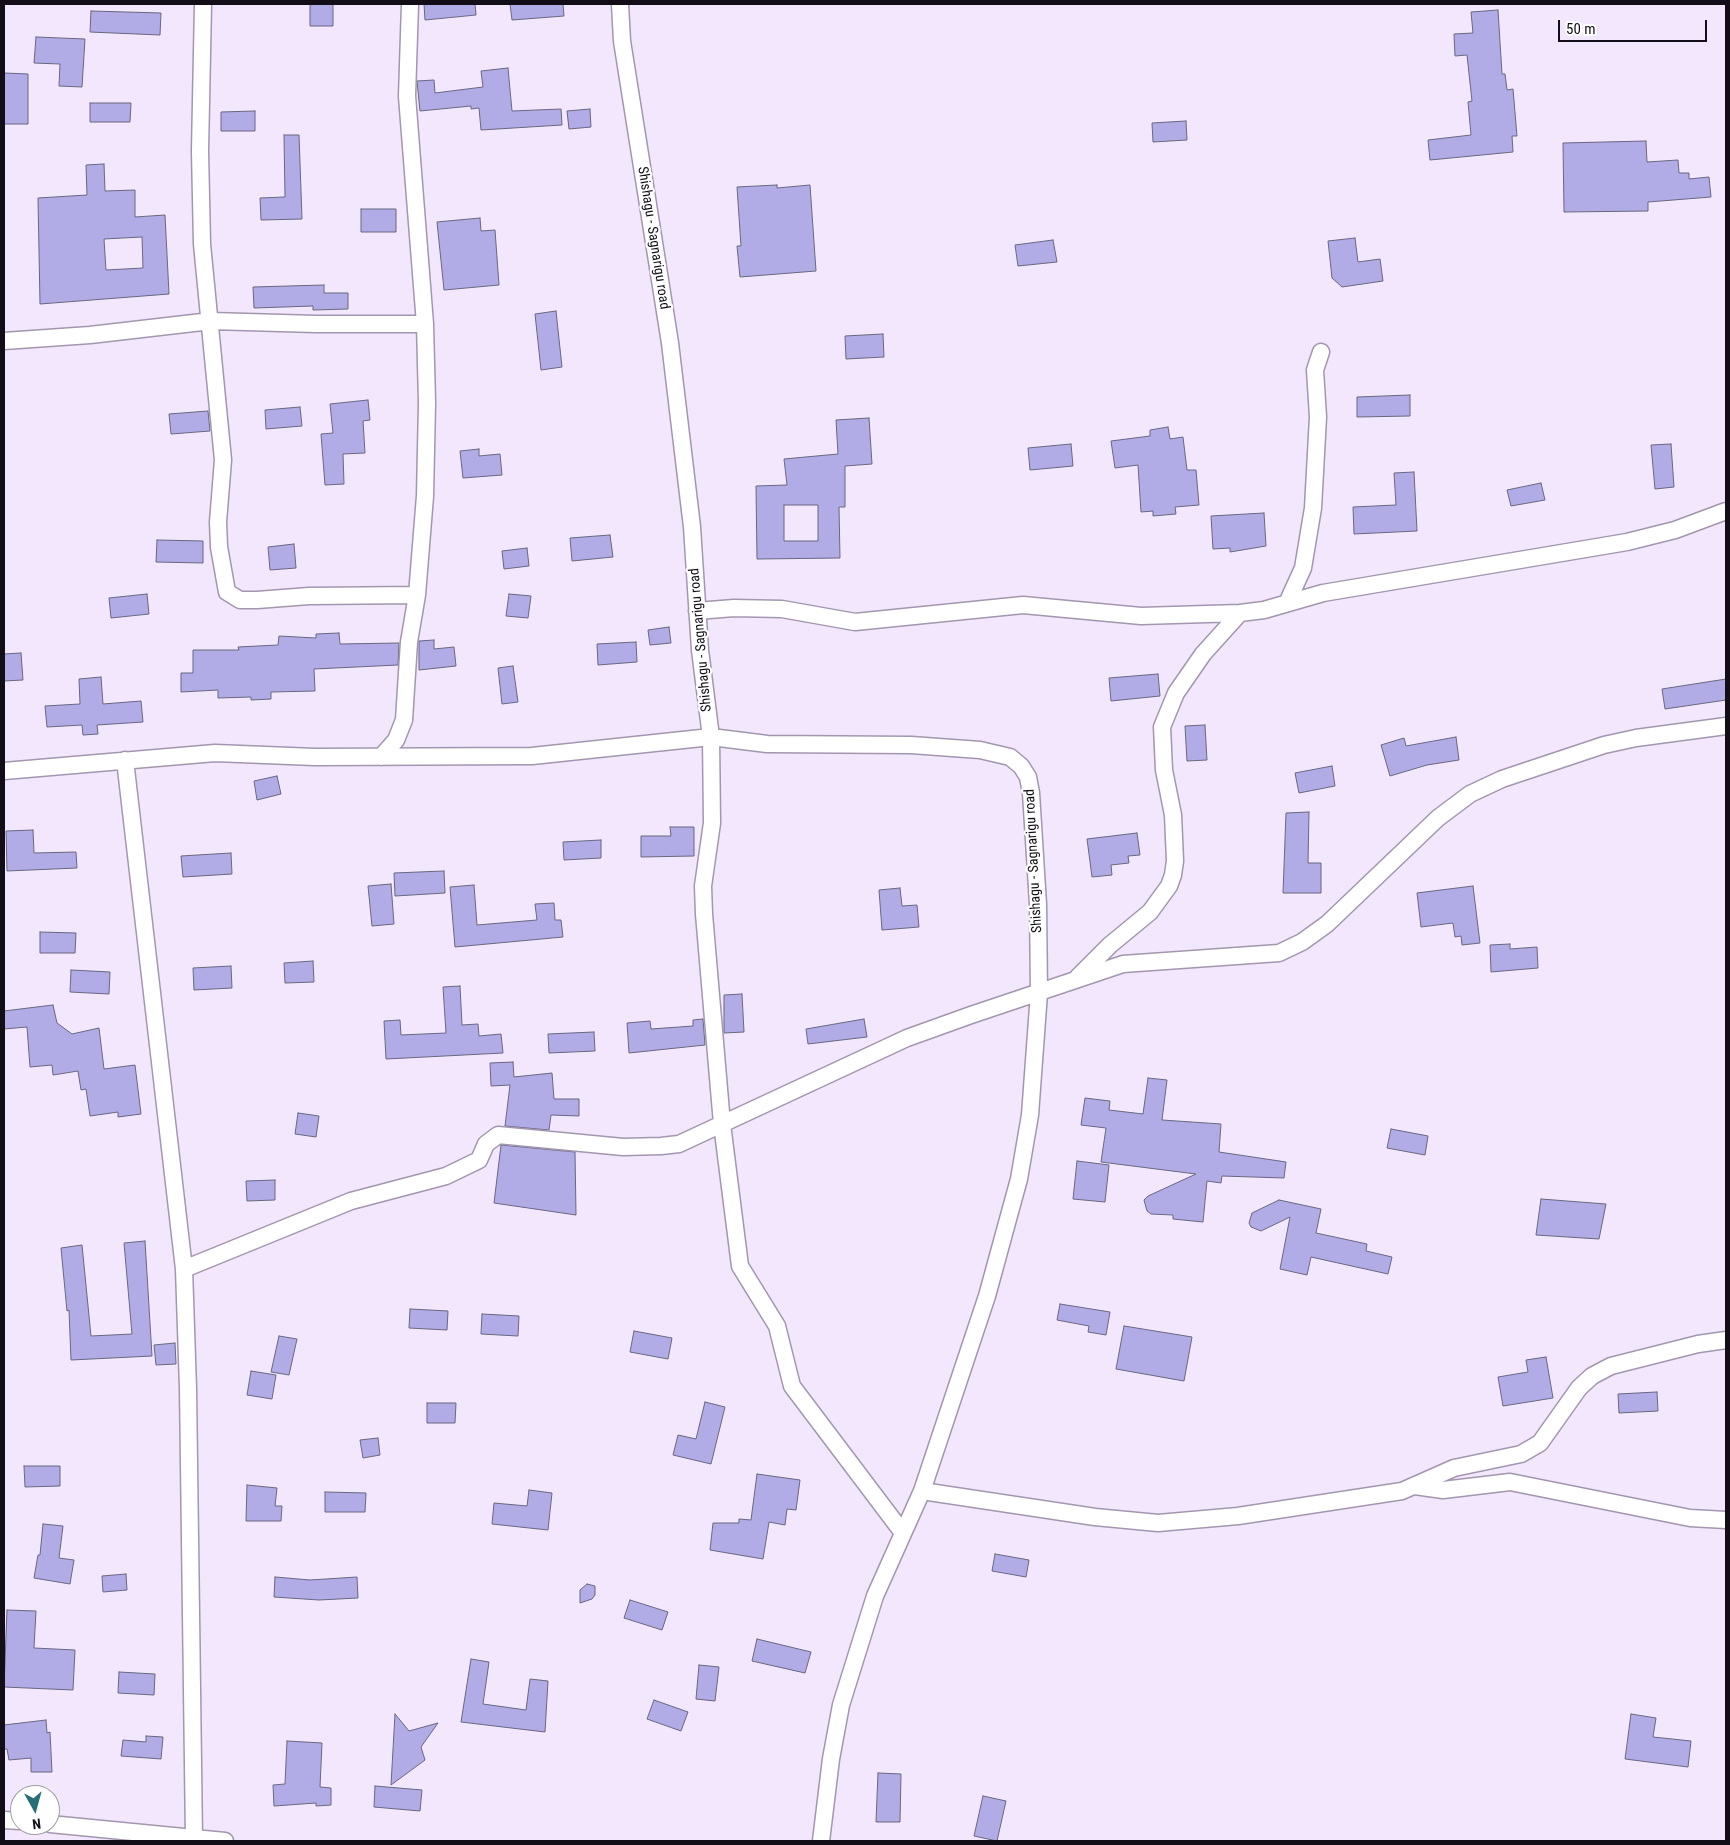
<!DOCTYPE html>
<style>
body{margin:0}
#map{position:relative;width:1730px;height:1845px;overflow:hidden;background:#f2e7fc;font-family:"Roboto Condensed",sans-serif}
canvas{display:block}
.frame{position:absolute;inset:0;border:5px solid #120d16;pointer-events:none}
.north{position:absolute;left:10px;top:1785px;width:50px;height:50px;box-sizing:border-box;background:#fff;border:1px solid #a09ea2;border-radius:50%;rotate:173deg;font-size:14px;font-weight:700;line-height:20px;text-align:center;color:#120d16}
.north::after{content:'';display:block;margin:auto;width:18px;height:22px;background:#266f78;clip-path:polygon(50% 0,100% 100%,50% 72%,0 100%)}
.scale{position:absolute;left:1558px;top:20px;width:149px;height:22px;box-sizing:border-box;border:2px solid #120d16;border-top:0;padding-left:6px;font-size:15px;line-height:18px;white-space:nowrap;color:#120d16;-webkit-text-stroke:4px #fff;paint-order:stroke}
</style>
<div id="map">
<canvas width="1730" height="1845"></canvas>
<div class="frame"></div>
<div class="north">N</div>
<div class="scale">50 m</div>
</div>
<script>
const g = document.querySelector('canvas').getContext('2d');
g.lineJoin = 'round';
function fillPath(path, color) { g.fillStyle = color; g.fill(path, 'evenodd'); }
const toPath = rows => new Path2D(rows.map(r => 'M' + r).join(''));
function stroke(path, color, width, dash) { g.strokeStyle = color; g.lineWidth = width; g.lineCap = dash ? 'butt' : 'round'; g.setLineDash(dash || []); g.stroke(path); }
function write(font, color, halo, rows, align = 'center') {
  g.font = font + ' "Roboto Condensed",sans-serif'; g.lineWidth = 4.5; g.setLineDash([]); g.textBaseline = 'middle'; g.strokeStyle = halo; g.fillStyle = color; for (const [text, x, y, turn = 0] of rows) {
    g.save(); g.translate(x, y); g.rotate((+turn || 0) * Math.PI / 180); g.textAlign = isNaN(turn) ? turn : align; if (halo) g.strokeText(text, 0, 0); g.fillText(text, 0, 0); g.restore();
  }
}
const building = toPath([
 [310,4,333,4,333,26,310,26,310,4],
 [424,4,475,4,476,15,425,20,424,4],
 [510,4,563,4,564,16,512,20,510,4],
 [1498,10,1502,74,1505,74,1507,90,1513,89,1517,136,1512,136,1513,152,1430,160,1428,140,1471,135,1468,102,1472,101,1467,55,1455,56,1454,34,1473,33,1471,12,1498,10],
 [91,11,161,13,160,35,90,32,91,11],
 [36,37,85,39,82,87,59,86,60,64,34,63,36,37],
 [508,68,512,111,561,109,562,125,481,130,479,108,471,109,471,106,420,111,417,81,434,80,435,93,483,87,481,71,508,68],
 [4,73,28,74,28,124,4,124,4,73],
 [90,103,131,103,130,122,90,122,90,103],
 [590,109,591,127,569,129,567,111,590,109],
 [255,111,255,131,221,131,221,112,255,111],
 [1186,121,1187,140,1153,142,1152,123,1186,121],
 [284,135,299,135,302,219,261,220,260,198,285,197,284,135],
 [1646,141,1647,162,1678,160,1679,173,1689,173,1689,179,1709,177,1711,197,1648,202,1648,211,1564,212,1563,143,1646,141],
 [104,164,105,191,135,190,135,217,165,215,169,294,40,304,38,198,87,195,86,165,104,164],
 [142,237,143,268,106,270,104,239,142,237],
 [777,185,777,188,810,185,816,271,740,277,737,246,741,246,737,187,777,185],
 [361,209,396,209,396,232,361,232,361,209],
 [480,218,481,231,495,230,499,285,444,290,437,222,480,218],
 [1355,238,1358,262,1380,259,1383,281,1342,287,1332,278,1328,241,1355,238],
 [1053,240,1057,262,1018,266,1015,245,1053,240],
 [324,285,324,293,348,293,348,309,313,310,313,306,254,308,253,287,324,285],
 [556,311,562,367,541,370,535,314,556,311],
 [883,334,884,357,846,359,845,336,883,334],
 [1410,395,1410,416,1357,417,1357,397,1410,395],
 [368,400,370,420,363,421,365,453,343,454,344,484,325,485,321,434,333,433,330,404,368,400],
 [300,407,302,426,266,429,265,410,300,407],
 [208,411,210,431,171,434,169,414,208,411],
 [869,418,872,464,845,466,845,507,839,507,840,558,757,559,756,486,787,485,784,459,838,454,836,420,869,418],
 [784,505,818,505,818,541,784,541,784,505],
 [1168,427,1170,439,1183,437,1187,470,1196,470,1199,505,1175,507,1176,514,1153,516,1153,511,1141,512,1138,465,1115,468,1111,441,1150,436,1150,430,1168,427],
 [1071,444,1073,466,1030,470,1028,448,1071,444],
 [1671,444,1674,487,1655,489,1651,445,1671,444],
 [479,449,479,456,500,454,502,475,463,478,460,451,479,449],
 [1414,472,1417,531,1354,534,1353,507,1396,505,1394,473,1414,472],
 [1541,483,1545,500,1511,506,1507,490,1541,483],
 [1264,513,1266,546,1230,552,1230,548,1213,549,1211,516,1264,513],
 [610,535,613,557,572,561,570,538,610,535],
 [157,540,203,541,203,563,156,562,157,540],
 [294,544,296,568,270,570,268,547,294,544],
 [527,548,529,566,504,569,502,551,527,548],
 [147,594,149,614,111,618,109,598,147,594],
 [509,594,531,596,528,618,506,616,509,594],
 [669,627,671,643,650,645,648,630,669,627],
 [339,633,340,644,399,643,398,665,314,669,315,691,271,692,271,699,251,700,251,697,218,698,218,690,181,692,181,673,193,673,193,650,239,650,238,647,278,645,279,636,316,638,316,634,339,633],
 [434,640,434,649,454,647,456,666,419,670,419,641,434,640],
 [636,642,637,662,598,665,597,644,636,642],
 [21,653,23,680,4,681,4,654,21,653],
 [513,666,518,702,502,704,498,668,513,666],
 [1158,674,1160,696,1111,701,1109,678,1158,674],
 [101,677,103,704,141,701,143,722,97,725,98,734,83,735,82,725,47,727,45,706,80,704,79,679,101,677],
 [1726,679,1726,700,1665,709,1662,689,1726,679],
 [1205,725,1207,760,1187,761,1185,726,1205,725],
 [1456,737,1459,760,1427,765,1390,776,1381,745,1404,738,1406,746,1456,737],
 [1332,766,1335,786,1299,793,1295,773,1332,766],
 [277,776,281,794,257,800,254,781,277,776],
 [1309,812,1308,863,1321,863,1321,893,1283,893,1286,813,1309,812],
 [670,827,694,827,694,856,641,857,641,836,671,836,670,827],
 [33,830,34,853,76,852,77,868,7,871,6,831,33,830],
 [1137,833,1140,855,1128,856,1129,863,1111,865,1112,875,1092,877,1087,839,1137,833],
 [601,840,601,858,564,860,563,842,601,840],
 [231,853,232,874,183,877,181,856,231,853],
 [444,871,445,893,395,896,394,873,444,871],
 [391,884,394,924,372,926,368,886,391,884],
 [474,885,477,925,537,920,535,904,554,903,555,920,561,920,563,937,455,947,450,887,474,885],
 [1473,886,1480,943,1462,945,1461,936,1455,937,1453,923,1421,927,1417,893,1473,886],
 [900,888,902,906,917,905,919,927,882,930,879,890,900,888],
 [40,932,76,933,75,953,40,953,40,932],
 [1510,944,1510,949,1537,947,1538,968,1491,972,1490,945,1510,944],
 [313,961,314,982,285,983,284,963,313,961],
 [231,966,232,988,194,990,193,968,231,966],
 [71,970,110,972,109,994,70,992,71,970],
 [460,986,462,1025,478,1024,479,1036,501,1034,503,1053,386,1059,384,1021,400,1020,401,1035,446,1033,443,987,460,986],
 [742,994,744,1032,724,1033,724,995,742,994],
 [53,1005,57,1023,72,1034,99,1028,104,1069,135,1065,141,1114,118,1117,118,1112,90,1116,86,1089,81,1090,78,1071,53,1075,52,1065,30,1067,27,1027,4,1029,4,1011,53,1005],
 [703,1019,705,1045,629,1053,627,1023,650,1021,651,1029,693,1026,693,1020,703,1019],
 [864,1019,867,1037,808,1044,806,1029,864,1019],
 [594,1032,595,1051,549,1053,548,1034,594,1032],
 [513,1062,514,1077,552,1073,554,1099,579,1099,579,1116,551,1115,549,1130,505,1126,510,1085,491,1086,490,1063,513,1062],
 [1148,1078,1167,1080,1162,1120,1221,1124,1219,1152,1286,1162,1284,1178,1222,1176,1221,1183,1207,1181,1203,1222,1173,1219,1173,1215,1151,1214,1147,1211,1144,1200,1148,1196,1196,1174,1101,1162,1106,1128,1081,1125,1085,1098,1110,1101,1109,1110,1143,1114,1148,1078],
 [298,1113,319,1116,316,1137,295,1134,298,1113],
 [1391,1129,1428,1136,1425,1155,1387,1148,1391,1129],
 [501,1145,575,1152,576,1215,494,1203,501,1145],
 [1077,1161,1109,1165,1105,1202,1073,1199,1077,1161],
 [275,1180,275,1200,247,1201,246,1181,275,1180],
 [1541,1199,1606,1204,1599,1239,1536,1235,1541,1199],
 [1279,1200,1321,1209,1316,1233,1367,1244,1366,1251,1392,1257,1388,1274,1311,1257,1307,1275,1280,1269,1290,1217,1261,1231,1251,1227,1249,1223,1252,1213,1279,1200],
 [145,1241,152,1356,71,1360,69,1310,67,1311,61,1248,82,1245,91,1336,132,1334,124,1243,145,1241],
 [1060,1304,1110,1312,1106,1335,1088,1332,1089,1326,1057,1320,1060,1304],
 [410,1309,448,1311,447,1330,409,1328,410,1309],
 [482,1314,519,1316,518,1336,481,1334,482,1314],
 [1124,1326,1192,1337,1184,1381,1116,1369,1124,1326],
 [634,1331,672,1338,668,1359,630,1352,634,1331],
 [279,1336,297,1339,289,1375,271,1372,279,1336],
 [175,1343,176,1364,156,1365,154,1345,175,1343],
 [1546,1357,1553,1398,1503,1406,1498,1377,1528,1372,1526,1360,1546,1357],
 [251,1371,276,1375,272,1399,247,1395,251,1371],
 [1657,1392,1658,1411,1619,1413,1618,1394,1657,1392],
 [705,1402,725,1407,711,1464,673,1455,678,1435,696,1439,705,1402],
 [427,1403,456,1403,455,1423,427,1423,427,1403],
 [378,1438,380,1455,363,1458,360,1440,378,1438],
 [24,1466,60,1466,60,1486,25,1487,24,1466],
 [757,1474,800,1480,796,1510,787,1509,785,1525,769,1522,763,1559,710,1550,713,1523,739,1523,739,1519,751,1520,757,1474],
 [247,1485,277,1488,275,1506,282,1506,281,1521,246,1521,247,1485],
 [529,1490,552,1493,548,1530,492,1524,494,1503,527,1506,529,1490],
 [325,1492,366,1493,365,1512,325,1512,325,1492],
 [43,1524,63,1526,59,1558,74,1560,70,1584,34,1578,38,1555,40,1555,43,1524],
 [995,1554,1029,1560,1026,1577,992,1571,995,1554],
 [126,1574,127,1590,103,1592,102,1576,126,1574],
 [275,1577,310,1580,357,1577,358,1598,319,1600,274,1597,275,1577],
 [587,1584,595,1586,595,1595,592,1599,580,1603,580,1590,587,1584],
 [630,1600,668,1612,662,1630,624,1618,630,1600],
 [7,1610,36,1611,34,1648,75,1650,73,1690,4,1687,7,1610],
 [757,1639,811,1652,805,1673,752,1661,757,1639],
 [471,1659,489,1662,483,1704,526,1710,530,1679,548,1681,545,1732,461,1722,471,1659],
 [699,1665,719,1667,715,1701,696,1699,699,1665],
 [119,1672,155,1674,154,1695,118,1693,119,1672],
 [654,1700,688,1712,681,1731,647,1719,654,1700],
 [395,1714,409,1731,438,1723,421,1747,425,1760,391,1785,395,1714],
 [1631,1714,1656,1718,1653,1737,1691,1741,1688,1767,1625,1759,1631,1714],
 [46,1720,47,1733,50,1732,52,1772,31,1772,31,1758,9,1760,7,1749,4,1749,4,1725,46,1720],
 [146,1736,163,1737,161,1759,121,1756,123,1740,146,1742,146,1736],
 [287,1741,322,1743,320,1787,331,1788,331,1805,316,1806,316,1803,274,1806,273,1785,285,1784,287,1741],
 [878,1773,901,1774,900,1822,876,1822,878,1773],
 [375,1786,422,1790,420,1811,374,1807,375,1786],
 [983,1796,1006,1801,997,1841,974,1836,983,1796]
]);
fillPath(building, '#b1ace6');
stroke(building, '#696780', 1);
const street = toPath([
 [203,4,200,151,202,244,223,460,218,522,219,547,227,592,240,600,257,600,309,596,417,595],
 [620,4,622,41,670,343,692,527,700,650,711,737,767,744,911,745,980,750,1010,757,1021,766,1028,777,1031,793,1038,904,1039,993,1030,1115,1019,1179,987,1296,922,1491,875,1596,841,1705,831,1759,821,1841],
 [4,341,90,335,211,321,316,324,425,324],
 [1288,601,1303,568,1313,508,1318,417,1315,370,1321,352],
 [697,611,734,608,782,609,855,622,1023,605,1141,616,1240,613,1264,610,1323,593,1627,542,1675,530,1726,511],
 [381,757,396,740,404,720,409,642,417,595,425,496,427,403,425,324,407,96,410,4],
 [125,760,184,1269,188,1388,194,1839],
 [4,771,215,753,315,757,532,756,711,737,712,823,703,886,704,914,722,1124,740,1266,777,1326,792,1386,903,1533],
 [1078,977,1110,945,1150,912,1169,886,1173,875,1175,861,1173,815,1164,770,1162,727,1176,693,1203,654,1240,613],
 [184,1269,351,1201,446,1176,479,1160,486,1144,498,1135,623,1147,661,1146,679,1144,907,1038,971,1015,1123,964,1279,953,1302,942,1327,924,1438,818,1470,794,1502,779,1604,745,1636,738,1726,726],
 [1415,1486,1443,1490,1510,1482,1690,1518,1726,1520],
 [922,1491,1095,1517,1158,1523,1238,1516,1402,1491,1454,1468,1521,1454,1540,1443,1579,1388,1592,1376,1611,1366,1698,1344,1726,1340],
 [4,1820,20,1821],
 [50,1824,225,1841]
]);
stroke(street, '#a396af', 19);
stroke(street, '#fff', 16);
write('14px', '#120d16', '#fff', [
 ["Shishagu - Sagnarigu road",653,238,81],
 ["Shishagu - Sagnarigu road",701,640,-95],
 ["Shishagu - Sagnarigu road",1034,861,-93]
]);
</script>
